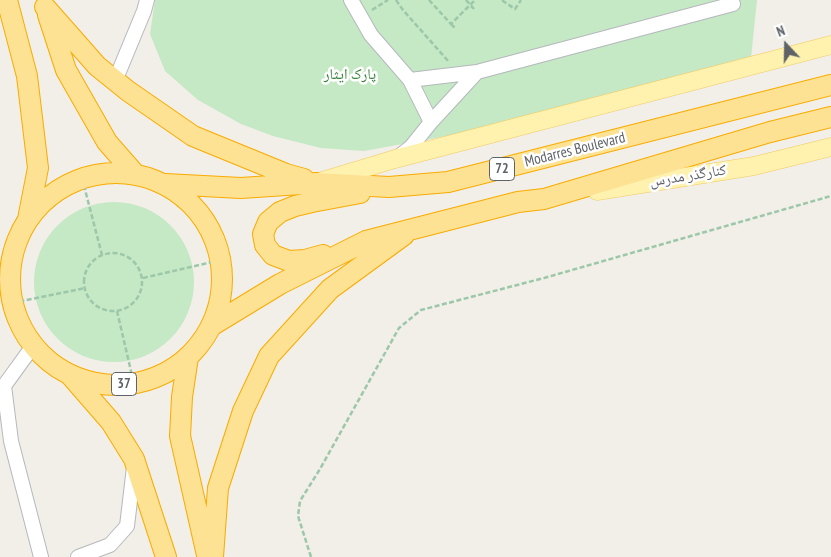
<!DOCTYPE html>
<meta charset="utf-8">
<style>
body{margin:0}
#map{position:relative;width:831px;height:557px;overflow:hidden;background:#f1efe8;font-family:"PT Sans Narrow",sans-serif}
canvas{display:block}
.north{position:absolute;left:761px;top:20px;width:50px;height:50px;-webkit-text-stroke:4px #fff;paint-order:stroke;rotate:339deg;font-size:14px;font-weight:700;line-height:20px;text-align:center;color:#5f6368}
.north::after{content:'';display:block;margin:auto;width:18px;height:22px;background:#5f6368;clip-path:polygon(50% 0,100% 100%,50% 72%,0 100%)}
</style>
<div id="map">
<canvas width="831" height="557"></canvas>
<div class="north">N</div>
</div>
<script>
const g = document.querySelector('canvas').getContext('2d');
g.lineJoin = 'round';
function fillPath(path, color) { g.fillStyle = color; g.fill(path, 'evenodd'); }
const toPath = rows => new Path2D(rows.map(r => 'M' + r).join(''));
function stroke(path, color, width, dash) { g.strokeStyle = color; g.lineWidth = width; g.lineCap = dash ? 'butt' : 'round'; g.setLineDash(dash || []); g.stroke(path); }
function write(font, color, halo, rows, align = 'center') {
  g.font = font + ' "PT Sans Narrow","Noto Naskh Arabic",sans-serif'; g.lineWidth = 5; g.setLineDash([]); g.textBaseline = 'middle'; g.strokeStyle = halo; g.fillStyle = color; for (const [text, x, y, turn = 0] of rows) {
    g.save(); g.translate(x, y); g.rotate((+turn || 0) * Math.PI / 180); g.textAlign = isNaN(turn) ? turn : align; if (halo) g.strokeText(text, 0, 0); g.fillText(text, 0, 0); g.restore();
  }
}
fillPath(toPath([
 [155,0,757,0,751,58,452,135,364,151,321,148,273,136,241,124,198,100,165,71,150,34],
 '34 282a80 80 0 1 1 160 0a80 80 0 1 1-160 0Z'
]), '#c5e8c5');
const minor = toPath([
 [351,0,371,35,410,80,477,72],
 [410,80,431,122],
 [115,81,144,11,147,0],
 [398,157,411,147,431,122,477,72,733,4],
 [4,386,11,441,41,557],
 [0,389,4,386,33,346],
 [78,557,110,545,127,526,134,467]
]);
const major = toPath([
 [322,181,395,159,831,45],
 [597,191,754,166,831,147]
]);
const highway = toPath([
 [7,0,27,76,38,168,28,219],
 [45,7,97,66,128,91,193,136,286,174,304,179],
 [48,15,66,70,107,142,135,174],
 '10 279a106 106 0 1 1 212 0a106 106 0 1 1-212 0Z',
 [165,184,241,188,316,183,389,187,448,182,831,85],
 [323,255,305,260,289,261,273,255,265,245,263,234,268,222,280,212,295,206,312,202,360,193],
 [211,326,280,284,366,241,518,202,544,199,770,132,831,117],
 [188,357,182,397,180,436,207,555],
 [71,376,111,422,134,459,166,557],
 [213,557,218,488,243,411,269,356,330,289,404,235]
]);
stroke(minor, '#b5b8bc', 16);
stroke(major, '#f2c960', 19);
stroke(highway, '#f9ab00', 22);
stroke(toPath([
 [396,0,403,10,449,62],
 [429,0,451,24,475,0],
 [466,0,474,9],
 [503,0,503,1,515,9,521,0],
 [372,10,388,0],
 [451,24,456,29],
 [82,178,102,255],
 '84 282a29 29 0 1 1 58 0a29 29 0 1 1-58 0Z',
 [143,278,221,260],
 [12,303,85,288],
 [117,311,134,384],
 [311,557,298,516,300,501,320,469,399,328,421,310,544,278,831,196]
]), '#9cc7a9', 2.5, [5, 2.5]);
stroke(minor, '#fff', 14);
stroke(major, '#fff2af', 18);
stroke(highway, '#fde293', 20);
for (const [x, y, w] of [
 [502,169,25],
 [124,384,25]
]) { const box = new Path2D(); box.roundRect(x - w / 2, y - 11.5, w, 23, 4); g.fillStyle = '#fff'; g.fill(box); stroke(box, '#5f6368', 1); }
write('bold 14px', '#5f6368', null, [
 ["72",502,169],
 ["37",124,384]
]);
write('15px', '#348238', '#fff', [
 ["پارک ایثار",350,75]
]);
write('15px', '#5f6368', '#fff', [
 ["Modarres Boulevard",575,150,-14],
 ["کنارگذر مدرس",688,176,-9]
]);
</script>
